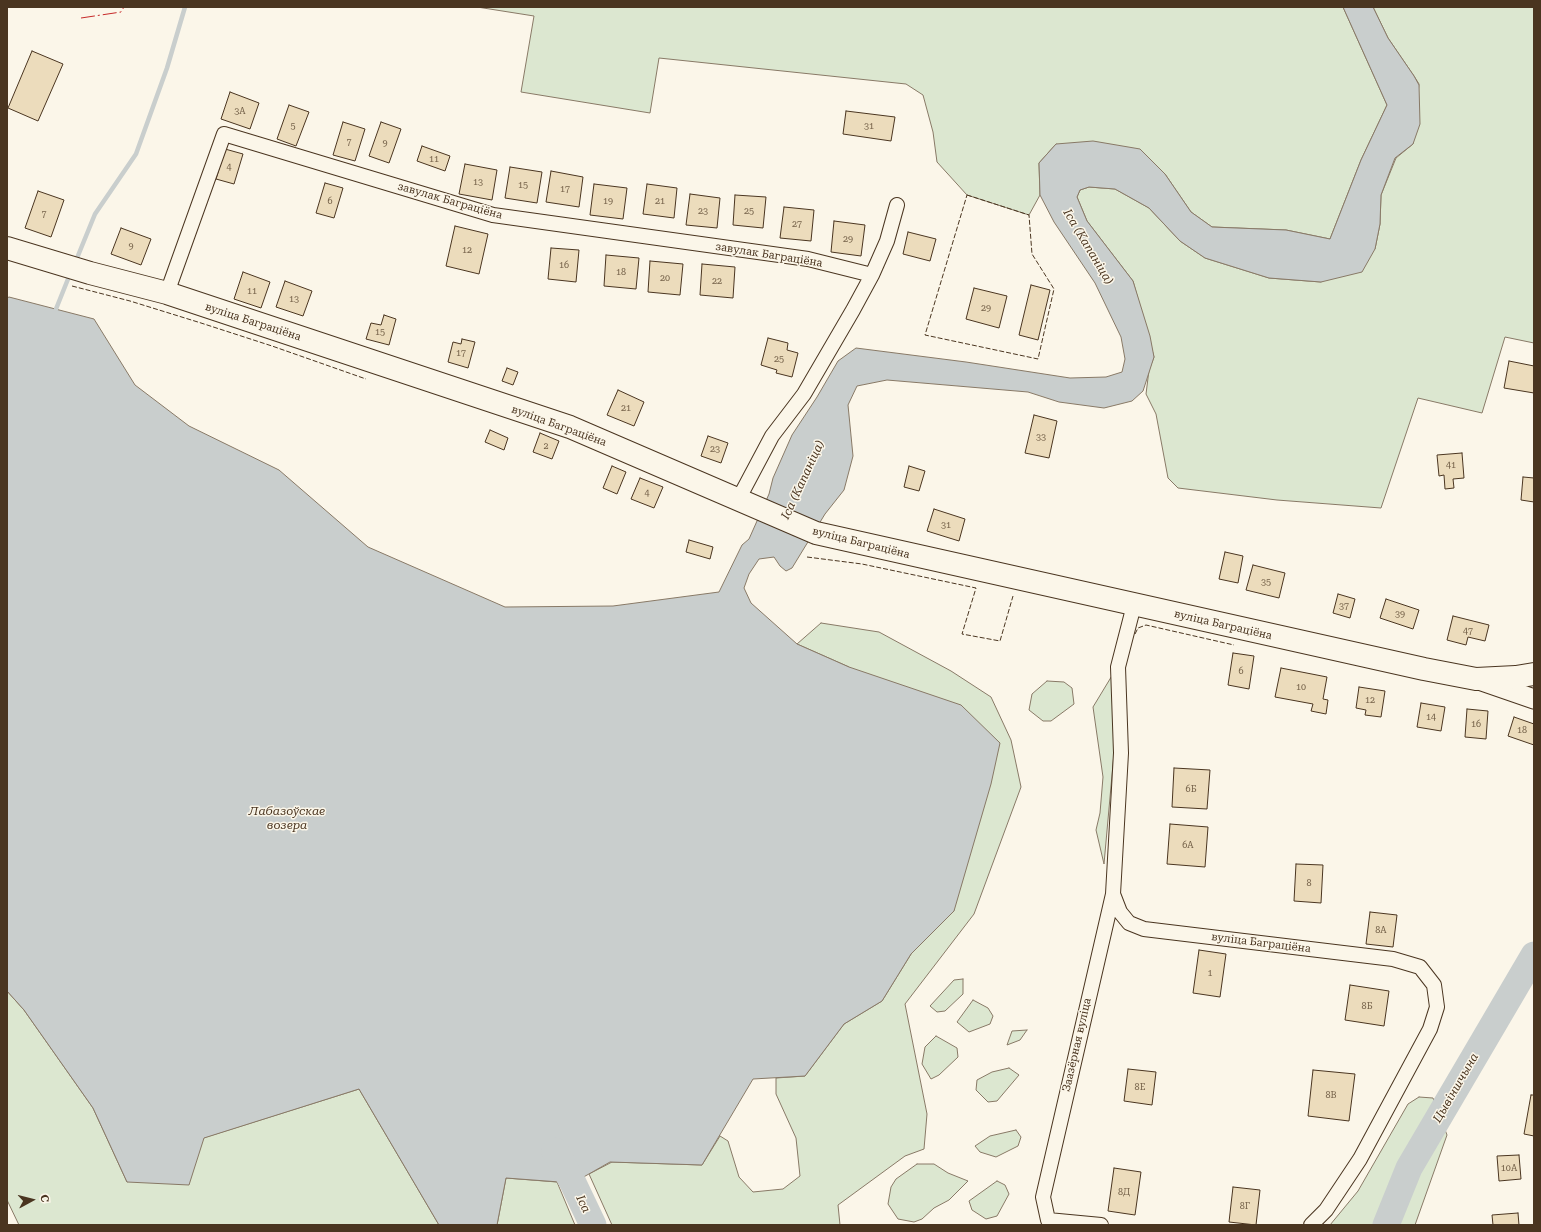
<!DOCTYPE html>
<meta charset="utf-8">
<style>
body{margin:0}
#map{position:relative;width:1541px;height:1232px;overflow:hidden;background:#fbf6e9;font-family:"Roboto Serif",serif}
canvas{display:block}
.frame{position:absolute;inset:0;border:8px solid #4a3520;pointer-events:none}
.north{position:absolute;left:12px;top:1180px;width:40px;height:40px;-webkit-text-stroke:3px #fbf6e9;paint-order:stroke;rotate:83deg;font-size:11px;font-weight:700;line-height:16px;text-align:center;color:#4a3520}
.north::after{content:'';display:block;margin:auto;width:14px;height:18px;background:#4a3520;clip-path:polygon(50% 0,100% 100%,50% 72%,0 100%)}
</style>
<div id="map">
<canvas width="1541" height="1232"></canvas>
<div class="frame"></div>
<div class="north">С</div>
</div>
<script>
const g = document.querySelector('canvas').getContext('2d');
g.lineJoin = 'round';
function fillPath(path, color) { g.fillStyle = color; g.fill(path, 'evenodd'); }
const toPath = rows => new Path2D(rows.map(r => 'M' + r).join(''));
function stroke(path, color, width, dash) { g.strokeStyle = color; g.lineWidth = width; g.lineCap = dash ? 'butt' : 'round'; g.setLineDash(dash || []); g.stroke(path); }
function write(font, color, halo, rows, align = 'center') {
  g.font = font + ' "Roboto Serif",serif'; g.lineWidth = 3; g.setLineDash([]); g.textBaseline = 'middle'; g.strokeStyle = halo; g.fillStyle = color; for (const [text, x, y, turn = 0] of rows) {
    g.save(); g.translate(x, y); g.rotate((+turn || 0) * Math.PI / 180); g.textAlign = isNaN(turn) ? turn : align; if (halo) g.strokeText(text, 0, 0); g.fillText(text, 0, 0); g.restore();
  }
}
const green = toPath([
 [477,7,1343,7,1387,105,1361,160,1330,239,1286,230,1212,227,1191,212,1165,174,1056,144,1039,163,1040,195,1029,215,967,195,937,162,933,132,923,95,906,84,659,58,650,113,521,92,534,16,477,7],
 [1373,7,1534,7,1534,343,1505,337,1482,413,1418,398,1381,508,1277,500,1178,488,1168,478,1156,414,1146,394,1149,370,1154,357,1133,281,1087,221,1077,197,1080,190,1089,187,1115,189,1149,208,1180,241,1205,258,1269,278,1321,282,1375,249,1380,224,1381,195,1396,158,1413,144,1419,84,1414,76,1388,38,1373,7],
 [821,623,879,632,951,671,991,697,1011,740,1021,787,974,914,905,1004,927,1114,924,1149,905,1156,838,1205,840,1225,612,1225,589,1174,612,1162,702,1165,720,1136,728,1141,739,1177,753,1192,783,1189,800,1176,796,1138,776,1094,776,1078,805,1076,844,1024,882,1001,911,954,954,911,849,667,797,644,821,623],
 [1113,674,1114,753,1104,864,1096,830,1100,813,1103,777,1093,707,1113,674],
 [1047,681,1064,682,1072,688,1074,704,1051,721,1043,721,1029,710,1032,694,1047,681],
 [963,979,963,994,945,1011,937,1012,930,1006,954,980,963,979],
 [7,991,24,1010,93,1108,127,1182,203,1138,359,1089,439,1225,19,1225,7,1200,7,991],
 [973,1000,988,1008,993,1016,990,1024,969,1032,957,1022,973,1000],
 [1027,1030,1020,1040,1007,1045,1012,1031,1027,1030],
 [936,1036,957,1048,958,1057,939,1075,931,1079,922,1064,925,1047,936,1036],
 [1009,1068,1019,1075,997,1101,988,1102,976,1090,977,1080,992,1072,1009,1068],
 [1419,1097,1433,1098,1447,1135,1415,1225,1330,1225,1358,1191,1408,1104,1419,1097],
 [1016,1130,1021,1137,1018,1146,996,1157,980,1152,975,1146,990,1136,1016,1130],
 [917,1164,934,1164,948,1173,968,1181,949,1200,934,1208,922,1219,914,1222,898,1219,888,1204,891,1187,896,1179,917,1164],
 [506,1178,557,1182,575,1225,497,1225,506,1178],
 [997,1181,1005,1185,1009,1194,997,1216,986,1219,972,1210,969,1201,997,1181]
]);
fillPath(green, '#dce7d0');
stroke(green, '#887966', 1);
const water = toPath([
 [1343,7,1373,7,1388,38,1414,76,1419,85,1420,124,1413,144,1395,158,1381,195,1380,224,1375,249,1362,272,1321,282,1269,278,1205,258,1180,241,1149,208,1115,189,1089,187,1080,190,1077,197,1087,221,1133,281,1150,336,1154,357,1143,391,1132,401,1104,408,1059,402,1028,392,887,380,857,386,848,405,853,456,844,490,825,514,792,568,786,571,780,566,774,557,759,559,749,574,744,588,751,603,797,644,849,667,961,705,1000,743,991,784,954,911,911,954,882,1001,844,1024,805,1076,753,1079,702,1165,610,1162,573,1183,506,1178,497,1225,439,1225,359,1089,204,1138,189,1185,127,1182,93,1108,24,1010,7,991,7,298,9,297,94,319,135,385,189,426,279,470,368,547,505,607,613,606,719,592,742,545,749,539,769,494,773,478,792,435,817,397,838,361,856,348,966,362,1070,378,1106,377,1122,372,1125,359,1121,337,1095,283,1054,222,1040,195,1039,163,1056,144,1093,141,1140,149,1165,174,1191,212,1212,227,1286,230,1330,239,1361,160,1387,105,1343,7]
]);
fillPath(water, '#c9cecd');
stroke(water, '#887966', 1);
stroke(toPath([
 [75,263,95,214,136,154,167,68,185,7],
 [56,309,70,274]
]), '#c9cecd', 4.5);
stroke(toPath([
 [555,1151,573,1183,593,1225],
 [1386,1225,1409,1168,1534,955]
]), '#c9cecd', 27);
const building = toPath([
 [32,51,63,64,38,121,8,108,32,51],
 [230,92,259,103,250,129,221,119,230,92],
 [289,105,309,112,296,146,277,139,289,105],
 [846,111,895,117,891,141,843,134,846,111],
 [343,122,365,129,355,161,333,155,343,122],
 [381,122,401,129,389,163,369,156,381,122],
 [422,146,450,156,445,171,417,161,422,146],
 [225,149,243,154,234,184,216,179,225,149],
 [465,164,497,170,492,200,459,194,465,164],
 [510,167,542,172,537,203,505,198,510,167],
 [551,171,583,177,579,207,546,202,551,171],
 [325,183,343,188,334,218,316,213,325,183],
 [594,184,627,188,623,219,590,215,594,184],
 [647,184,677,188,674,218,643,214,647,184],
 [38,191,64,200,51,237,25,228,38,191],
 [690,194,720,198,717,228,686,225,690,194],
 [735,195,766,197,763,228,733,225,735,195],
 [784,207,814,210,811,241,780,238,784,207],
 [834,221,865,225,861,256,831,252,834,221],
 [455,226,488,234,479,274,446,266,455,226],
 [121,228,151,239,141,265,111,254,121,228],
 [908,232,936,239,930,261,903,254,908,232],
 [551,248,579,250,576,282,548,279,551,248],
 [606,255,639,258,636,289,604,286,606,255],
 [650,261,683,264,680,295,648,292,650,261],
 [702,264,735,267,733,298,700,295,702,264],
 [243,272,270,282,261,308,234,299,243,272],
 [285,281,312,291,303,316,276,307,285,281],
 [1031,285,1050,290,1038,340,1019,335,1031,285],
 [974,288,1007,296,999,328,966,319,974,288],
 [384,315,396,319,389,345,366,339,371,323,381,325,384,315],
 [768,338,788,343,787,350,798,353,792,377,776,373,777,370,761,365,768,338],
 [462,339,475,342,468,368,448,362,453,342,461,344,462,339],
 [1509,361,1534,366,1534,393,1504,388,1509,361],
 [507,368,518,372,513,385,502,381,507,368],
 [618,390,644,402,634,426,607,415,618,390],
 [1034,415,1057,421,1049,458,1025,453,1034,415],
 [490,430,508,438,504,450,485,442,490,430],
 [540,433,559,441,552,459,533,452,540,433],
 [708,436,728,443,721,463,701,456,708,436],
 [1462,453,1464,478,1453,479,1454,488,1445,489,1444,475,1439,476,1437,455,1462,453],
 [612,466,626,472,617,494,603,488,612,466],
 [909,466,925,471,919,491,904,487,909,466],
 [1523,477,1534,478,1534,502,1521,500,1523,477],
 [640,478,663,487,654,508,631,499,640,478],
 [934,509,965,519,959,541,927,531,934,509],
 [689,540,713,547,710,559,686,552,689,540],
 [1225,552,1243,556,1238,583,1219,579,1225,552],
 [1253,565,1285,573,1279,598,1246,590,1253,565],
 [1338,594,1355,599,1350,618,1333,613,1338,594],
 [1386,599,1419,610,1413,629,1380,618,1386,599],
 [1453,616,1489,625,1485,641,1468,637,1466,645,1447,640,1453,616],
 [1233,653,1254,656,1249,689,1228,685,1233,653],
 [1281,668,1327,677,1323,699,1328,700,1326,714,1311,711,1313,704,1275,697,1281,668],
 [1359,687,1385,691,1381,717,1365,715,1366,710,1356,708,1359,687],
 [1421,703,1445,707,1441,731,1417,727,1421,703],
 [1467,709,1488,711,1486,739,1465,737,1467,709],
 [1514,717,1534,724,1534,745,1508,736,1514,717],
 [1174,768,1210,770,1207,809,1172,807,1174,768],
 [1170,824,1208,827,1205,867,1167,864,1170,824],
 [1296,864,1323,865,1321,903,1294,901,1296,864],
 [1370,912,1397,915,1393,947,1366,944,1370,912],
 [1199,950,1226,954,1220,997,1193,993,1199,950],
 [1350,985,1389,991,1384,1026,1345,1020,1350,985],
 [1128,1069,1156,1072,1152,1105,1124,1101,1128,1069],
 [1313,1070,1355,1074,1349,1121,1308,1116,1313,1070],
 [1531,1095,1534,1095,1534,1136,1524,1134,1531,1095],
 [1519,1155,1521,1179,1499,1181,1497,1156,1519,1155],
 [1114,1168,1141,1172,1135,1215,1108,1211,1114,1168],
 [1233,1187,1260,1190,1256,1225,1229,1222,1233,1187],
 [1518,1213,1519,1225,1493,1225,1492,1215,1518,1213]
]);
fillPath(building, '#ecdcbc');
stroke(building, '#4a3520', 1);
const minor = toPath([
 [167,293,224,134,493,215,808,259,872,275],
 [738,500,772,436,804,394,853,310,872,275,887,241,897,205],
 [1134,605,1118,667,1121,753,1113,894,1120,912,1129,923,1144,929,1393,959,1420,967,1434,985,1437,1007,1430,1029,1360,1159,1326,1210,1311,1225],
 [1101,1225,1048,1220,1043,1197,1113,894]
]);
const secondary = toPath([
 [1479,680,1534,699]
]);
const trunk = toPath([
 [7,248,90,273,167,293,570,427,816,533,1424,669,1476,679,1516,677,1534,674]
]);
stroke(minor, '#4a3520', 16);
stroke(secondary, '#4a3520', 21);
stroke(trunk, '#4a3520', 24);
stroke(minor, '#fbf6e9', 14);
stroke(secondary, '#fbf6e9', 19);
stroke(trunk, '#fbf6e9', 22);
stroke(toPath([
 [967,195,1029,215,1032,254,1054,289,1038,359,925,335,967,195],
 [72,286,130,301,201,323,272,346,366,379],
 [807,557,862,564,976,588,962,634,1000,641,1013,596],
 [1135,634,1138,628,1146,625,1234,645]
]), '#4a3520', 1, [5, 2]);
stroke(toPath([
 [81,18,121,12,124,7]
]), '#c62828', 1, [14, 3, 2, 3]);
write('9px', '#725f47', null, [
 ["3А",240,111],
 ["5",293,126],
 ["31",869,126],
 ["7",349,142],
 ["9",385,143],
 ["11",434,159],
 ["4",229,167],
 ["13",478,182],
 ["15",523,185],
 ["17",565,189],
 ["6",330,201],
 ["19",608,201],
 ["21",660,201],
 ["23",703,211],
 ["25",749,211],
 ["7",44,214],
 ["27",797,224],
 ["29",848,239],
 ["9",131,246],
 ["12",467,250],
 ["16",564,265],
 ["18",621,272],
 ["20",665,278],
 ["22",717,281],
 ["11",252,291],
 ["13",294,299],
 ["29",986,308],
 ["15",380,332],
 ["17",461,353],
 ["25",779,359],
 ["21",626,408],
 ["33",1041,437],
 ["2",546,446],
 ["23",715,449],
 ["41",1451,465],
 ["4",647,493],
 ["31",946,525],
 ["35",1266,582],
 ["37",1344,606],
 ["39",1400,614],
 ["47",1468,631],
 ["6",1241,671],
 ["10",1301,687],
 ["12",1370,700],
 ["14",1431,717],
 ["16",1476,724],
 ["18",1522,730],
 ["6Б",1191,789],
 ["6А",1188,845],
 ["8",1309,883],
 ["8А",1381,930],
 ["1",1210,973],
 ["8Б",1367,1006],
 ["8Е",1140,1087],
 ["8В",1331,1095],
 ["10А",1509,1168],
 ["8Д",1124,1192],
 ["8Г",1245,1206]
]);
write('11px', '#4a3520', '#fbf6e9', [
 ["завулак Баграціёна",450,201,16],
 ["завулак Баграціёна",769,255,9],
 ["вуліца Баграціёна",253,322,18],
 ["вуліца Баграціёна",559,426,20],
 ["вуліца Баграціёна",861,543,14],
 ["вуліца Баграціёна",1223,625,13],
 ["вуліца Баграціёна",1261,943,7],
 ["Заазёрная вуліца",1077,1045,-77]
]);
write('italic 12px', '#4a3520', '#fbf6e9', [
 ["Іса (Капаніца)",1088,247,59],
 ["Іса (Капаніца)",803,480,-65],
 ["Лабазоўскае",287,811],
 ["возера",287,825],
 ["Цывіншчына",1456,1088,-60],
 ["Іса",583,1204,64]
]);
</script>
